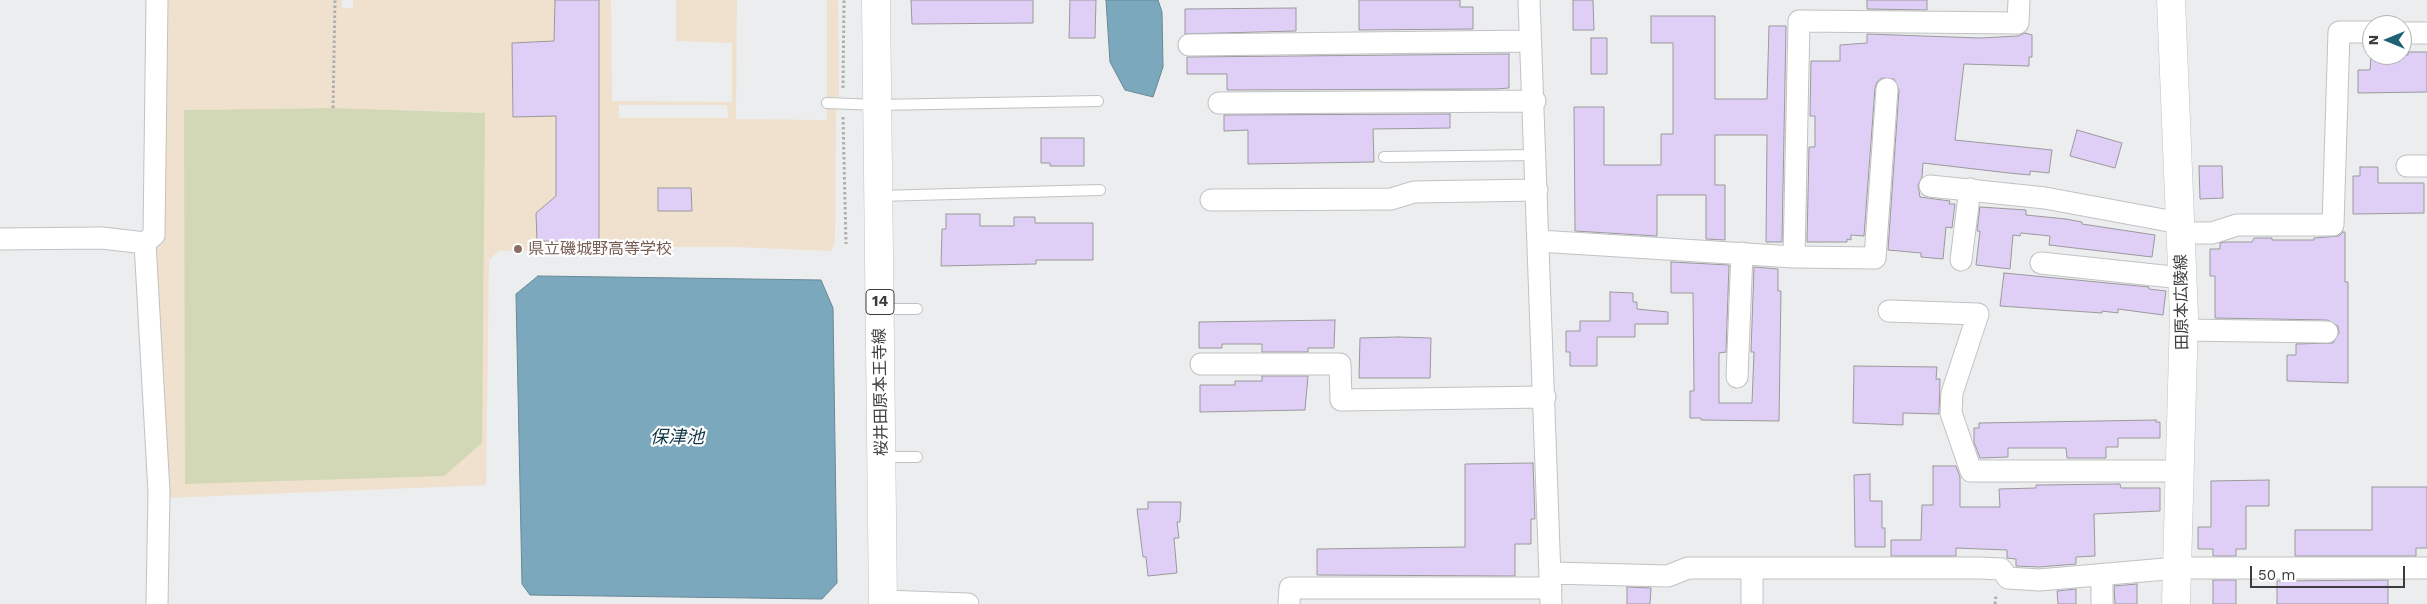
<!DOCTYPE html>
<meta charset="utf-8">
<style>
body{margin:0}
#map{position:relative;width:2427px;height:604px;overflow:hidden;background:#ecedee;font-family:"Work Sans",sans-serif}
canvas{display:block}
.north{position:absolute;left:2362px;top:15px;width:50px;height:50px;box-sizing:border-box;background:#fff;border:1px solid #b1b1b1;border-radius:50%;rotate:270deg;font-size:14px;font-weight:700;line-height:20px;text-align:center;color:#3c3c3d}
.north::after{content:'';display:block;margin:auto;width:18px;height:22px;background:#206175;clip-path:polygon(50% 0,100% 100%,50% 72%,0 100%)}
.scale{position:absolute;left:2250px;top:566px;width:155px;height:22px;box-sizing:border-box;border:2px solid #3c3c3d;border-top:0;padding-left:6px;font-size:15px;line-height:18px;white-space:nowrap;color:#3c3c3d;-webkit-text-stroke:4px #fff;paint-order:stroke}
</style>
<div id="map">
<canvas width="2427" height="604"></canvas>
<div class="north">N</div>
<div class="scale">50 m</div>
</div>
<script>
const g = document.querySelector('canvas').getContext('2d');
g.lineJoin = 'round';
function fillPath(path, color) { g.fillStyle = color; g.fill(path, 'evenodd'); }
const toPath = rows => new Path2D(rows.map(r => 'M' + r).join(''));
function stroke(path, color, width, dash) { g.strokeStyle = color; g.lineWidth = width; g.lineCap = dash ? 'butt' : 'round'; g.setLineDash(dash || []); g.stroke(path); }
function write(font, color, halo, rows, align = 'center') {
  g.font = font + ' "Work Sans","Noto Sans JP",sans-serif'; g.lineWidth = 4.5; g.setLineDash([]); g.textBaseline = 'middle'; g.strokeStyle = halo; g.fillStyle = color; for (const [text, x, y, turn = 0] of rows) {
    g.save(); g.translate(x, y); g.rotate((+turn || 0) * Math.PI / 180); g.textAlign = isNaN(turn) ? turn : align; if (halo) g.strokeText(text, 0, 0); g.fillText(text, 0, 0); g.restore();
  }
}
fillPath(toPath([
 [161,0,342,0,342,8,353,8,353,0,555,0,554,41,512,43,513,116,556,116,556,198,543,207,599,242,599,0,611,0,612,101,732,102,732,43,676,41,676,0,737,0,736,119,827,120,827,0,838,0,839,96,836,115,835,243,831,251,734,247,611,247,499,251,489,260,486,485,167,498,156,242],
 [619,105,727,105,728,118,619,118],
 [333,108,485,113,184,110],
 [659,188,691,189,691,211,658,211]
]), '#efe1ce');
fillPath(toPath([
 [333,108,485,113,482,443,444,476,185,484,184,110]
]), '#d2d8b6');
const water = toPath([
 [1106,0,1158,0,1162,12,1163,67,1153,97,1125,90,1110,62,1106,0],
 [538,276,821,280,833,308,837,583,822,599,530,595,522,584,516,294,538,276]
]);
fillPath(water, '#7ba8bd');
stroke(water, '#688897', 1);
const building = toPath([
 [555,0,599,0,599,242,537,241,536,213,556,196,556,116,513,117,512,43,554,41,555,0],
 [911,0,1033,0,1033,23,912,24,911,0],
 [1070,0,1096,0,1095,38,1069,38,1070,0],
 [1359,0,1460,0,1460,7,1473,7,1473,29,1359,30,1359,0],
 [1573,0,1593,0,1594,30,1573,30,1573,0],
 [1867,0,1927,0,1927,10,1867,9,1867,0],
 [1296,8,1296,31,1185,34,1185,9,1296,8],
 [1651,16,1715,16,1715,99,1767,99,1769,26,1786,26,1782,242,1766,242,1767,135,1715,135,1715,185,1725,185,1725,240,1706,239,1706,195,1657,195,1657,236,1575,231,1574,107,1604,107,1604,165,1661,165,1661,134,1673,134,1673,43,1651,43,1651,16],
 [2025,33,2032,35,2032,57,2029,57,2029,66,1964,64,1955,140,2052,150,2049,173,2030,171,2030,175,2009,173,1923,163,1922,177,1918,185,1920,197,1950,201,1949,204,1955,204,1952,228,1946,227,1943,259,1921,257,1921,253,1888,250,1899,90,1894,79,1882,78,1877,82,1875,88,1864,236,1851,235,1851,240,1847,239,1847,242,1807,242,1809,147,1815,147,1815,116,1810,116,1811,61,1840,61,1840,45,1867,43,1867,34,1980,38,2018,36,2025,33],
 [1591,38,1607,38,1607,74,1591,74,1591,38],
 [2408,52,2427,52,2427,92,2358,93,2358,70,2370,70,2371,55,2408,55,2408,52],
 [1509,54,1509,88,1496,89,1227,90,1227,74,1187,74,1187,57,1509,54],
 [1450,114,1450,128,1373,129,1374,162,1248,164,1248,130,1224,131,1224,115,1450,114],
 [2077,130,2122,143,2115,168,2070,156,2077,130],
 [1041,138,1084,138,1084,166,1050,166,1050,163,1041,163,1041,138],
 [2199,166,2222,166,2223,198,2200,199,2199,166],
 [2360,167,2378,167,2378,183,2424,183,2424,213,2353,214,2353,176,2360,176,2360,167],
 [658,188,691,188,692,211,658,211,658,188],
 [1980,207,2026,210,2026,215,2066,219,2082,222,2082,224,2155,235,2152,257,2049,245,2050,236,2021,233,2020,236,2013,235,2010,269,1976,265,1980,231,1977,231,1980,207],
 [946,214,980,214,980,226,1014,226,1014,217,1035,217,1035,223,1093,223,1093,260,1036,260,1036,264,941,266,942,229,946,229,946,214],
 [2343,232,2345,232,2345,282,2348,282,2348,383,2287,381,2287,355,2296,355,2296,344,2333,343,2339,333,2338,326,2327,320,2215,318,2215,276,2210,276,2210,249,2220,249,2220,243,2226,242,2252,242,2254,238,2272,238,2272,240,2314,240,2314,238,2339,236,2343,232],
 [1671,262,1729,265,1726,352,1719,353,1719,403,1752,403,1754,352,1751,352,1754,267,1778,269,1778,291,1781,291,1779,421,1701,420,1701,418,1690,418,1690,391,1694,391,1693,293,1671,293,1671,262],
 [2004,273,2149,287,2149,289,2166,291,2163,315,2118,309,2118,313,2102,311,2102,313,2000,306,2004,273],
 [1610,292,1633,293,1633,302,1637,302,1637,309,1668,312,1668,324,1635,324,1635,337,1597,337,1597,366,1570,366,1570,352,1566,352,1566,331,1580,331,1580,321,1610,321,1610,292],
 [1335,320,1334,348,1308,348,1308,352,1262,352,1262,344,1222,344,1222,348,1199,348,1199,322,1335,320],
 [1398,337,1431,338,1430,378,1359,378,1360,338,1398,337],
 [1854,366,1937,367,1936,379,1940,379,1939,414,1903,413,1903,425,1853,423,1854,366],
 [1262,376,1308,376,1305,410,1200,412,1200,385,1235,385,1235,381,1262,381,1262,376],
 [2156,420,2156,422,2160,422,2160,438,2118,438,2118,447,2106,447,2106,458,2067,458,2066,448,2008,448,2008,457,1980,458,1974,442,1974,428,1979,428,1979,423,2156,420],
 [1533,463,1535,519,1531,519,1531,544,1515,544,1515,576,1317,575,1317,549,1465,547,1465,464,1533,463],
 [1933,466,1956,466,1960,477,1960,507,2000,507,1999,489,2036,488,2036,485,2120,484,2121,488,2160,488,2160,511,2094,514,2095,556,2076,557,2076,564,2039,567,2016,566,2016,559,2007,558,2007,550,1956,548,1956,556,1891,556,1891,540,1921,540,1922,505,1933,505,1933,466],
 [1870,474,1870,501,1882,501,1882,528,1885,528,1885,547,1855,547,1854,475,1870,474],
 [2269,480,2269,506,2246,506,2246,549,2236,549,2236,556,2213,556,2213,549,2198,549,2198,527,2211,527,2211,481,2269,480],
 [2372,487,2427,487,2427,548,2416,548,2416,556,2295,556,2295,530,2372,530,2372,487],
 [1148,502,1181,502,1180,522,1177,522,1179,538,1174,538,1177,573,1148,576,1146,557,1143,557,1137,509,1148,509,1148,502],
 [2213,580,2236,580,2236,604,2213,604,2213,580],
 [2388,580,2388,604,2277,604,2277,581,2388,580],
 [2137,584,2137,604,2115,604,2114,586,2137,584],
 [1627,587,1651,588,1650,604,1627,604,1627,587],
 [2076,589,2076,604,2058,604,2057,591,2076,589]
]);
fillPath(building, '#dfcff6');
stroke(building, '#9a999a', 1);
const service = toPath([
 [827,103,877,105,1098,101],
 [1384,157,1536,155],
 [879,196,1100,190],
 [881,309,917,309],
 [882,457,917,457]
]);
const minor = toPath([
 [157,0,154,235,145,243,159,492,157,604],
 [1529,0,1551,604],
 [2402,33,2427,33],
 [1189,45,1530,41],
 [1219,103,1535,101],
 [2407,166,2427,166],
 [1930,186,2045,198,2180,223],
 [1211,200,1391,199,1414,192,1537,190],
 [2180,233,2212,233,2237,225,2333,225,2339,32,2372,32],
 [0,239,102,238,145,243],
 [1539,241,1794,257,1799,21,2018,23,2019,0],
 [1794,257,1875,258,1887,89],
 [1961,260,1970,189],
 [2041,263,2182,278],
 [1889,311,1978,314,1952,393,1951,413,1971,471,2178,471],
 [2183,330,2327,332],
 [1201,364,1340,364,1341,400,1545,397],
 [1737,377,1742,253],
 [1551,573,1668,576,1688,568,1980,568,2001,569,2008,578,2039,580,2177,568,2427,568],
 [2102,575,2102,604],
 [883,601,968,604],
 [1289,604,1290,588,1551,588],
 [1752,604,1752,568]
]);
const secondary = toPath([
 [2171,0,2184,316,2176,604]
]);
const primary = toPath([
 [876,0,883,604]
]);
stroke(service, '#c1c2c3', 12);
stroke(minor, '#c1c2c3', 23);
stroke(secondary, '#c1c2c3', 29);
stroke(primary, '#c1c2c3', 29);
stroke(toPath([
 [843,88,844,0],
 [333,108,335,0],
 [843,117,846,244],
 [1995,604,1996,595]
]), '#aeaeaf', 3, [2.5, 2.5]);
stroke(service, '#fff', 10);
stroke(minor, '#fff', 21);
stroke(secondary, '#fff', 28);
stroke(primary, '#fff', 28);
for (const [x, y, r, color] of [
 [518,249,5,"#8d6e63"]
]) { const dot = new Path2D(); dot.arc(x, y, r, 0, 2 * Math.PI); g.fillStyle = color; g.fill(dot); stroke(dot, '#fff', 2); }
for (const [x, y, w] of [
 [880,302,28]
]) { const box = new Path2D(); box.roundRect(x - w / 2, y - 12.5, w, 25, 4); g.fillStyle = '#fff'; g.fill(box); stroke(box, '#3c3c3d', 1); }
write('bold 15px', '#3c3c3d', null, [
 ["14",880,302]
]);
write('16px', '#785e54', '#fff', [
 ["県立磯城野高等学校",528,249]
], 'left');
write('16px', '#3c3c3d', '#fff', [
 ["田原本広陵線",2182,302,-91],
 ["桜井田原本王寺線",881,392,-91]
]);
write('italic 18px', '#0f3747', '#fff', [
 ["保津池",677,438]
]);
</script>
